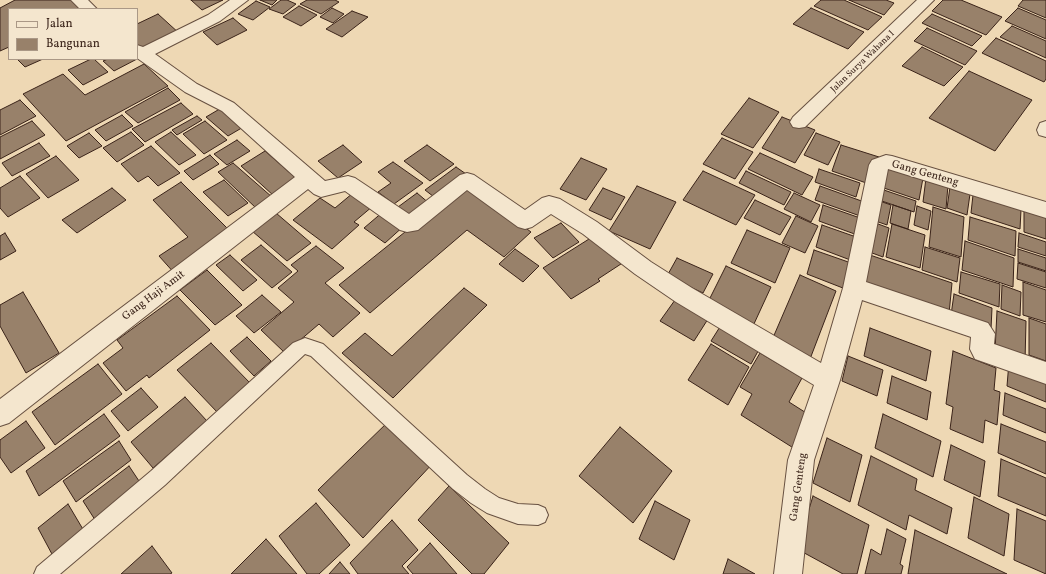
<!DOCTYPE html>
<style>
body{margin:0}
#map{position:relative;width:1046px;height:574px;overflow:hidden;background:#eed8b4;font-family:Vollkorn,serif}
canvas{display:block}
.legend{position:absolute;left:8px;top:8px;width:130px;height:52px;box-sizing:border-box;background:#f4e6ce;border:1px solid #aa9886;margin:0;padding:5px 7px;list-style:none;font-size:12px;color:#3a2319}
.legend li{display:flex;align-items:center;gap:8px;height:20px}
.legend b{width:20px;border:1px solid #aa9886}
</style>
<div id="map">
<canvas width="1046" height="574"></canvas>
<ul class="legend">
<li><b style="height:5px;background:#f4e6ce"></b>Jalan</li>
<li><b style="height:11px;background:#98816a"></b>Bangunan</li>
</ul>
</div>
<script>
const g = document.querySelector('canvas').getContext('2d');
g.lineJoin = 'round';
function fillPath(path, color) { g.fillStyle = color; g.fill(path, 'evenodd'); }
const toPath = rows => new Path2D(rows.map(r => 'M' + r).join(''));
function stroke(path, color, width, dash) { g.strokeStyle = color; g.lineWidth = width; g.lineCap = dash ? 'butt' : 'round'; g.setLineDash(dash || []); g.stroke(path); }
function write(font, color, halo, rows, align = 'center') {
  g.font = font + ' Vollkorn,serif'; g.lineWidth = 3; g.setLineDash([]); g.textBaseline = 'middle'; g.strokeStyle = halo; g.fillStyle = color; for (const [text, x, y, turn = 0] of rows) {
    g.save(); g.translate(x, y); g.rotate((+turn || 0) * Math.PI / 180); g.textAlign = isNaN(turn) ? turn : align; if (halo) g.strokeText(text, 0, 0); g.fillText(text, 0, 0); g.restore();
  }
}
const building = toPath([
 [15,0,72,0,82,9,9,9,9,47,0,51,0,8,15,0],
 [191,0,223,0,202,10,191,0],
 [260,0,277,0,272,5,260,0],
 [281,0,287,0,296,4,283,14,269,9,281,0],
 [307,0,335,0,339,2,321,14,300,4,307,0],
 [821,0,844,0,882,17,868,30,814,6,821,0],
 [849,0,886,0,894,3,884,15,849,0],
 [943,0,961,0,1002,17,986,35,932,11,943,0],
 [1023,0,1046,0,1046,18,1018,6,1023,0],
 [256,1,270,7,253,20,238,14,256,1],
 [299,6,317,15,301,26,283,17,299,6],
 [332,8,344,14,333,23,320,17,332,8],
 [811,8,864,32,848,49,793,24,811,8],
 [1018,8,1046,20,1046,39,1005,21,1018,8],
 [352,11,368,17,342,37,326,29,352,11],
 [158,14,180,34,142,52,137,47,137,24,158,14],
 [932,14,982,36,972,46,922,23,932,14],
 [233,18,247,30,217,45,203,32,233,18],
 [1012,26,1046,41,1046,58,1000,37,1012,26],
 [927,28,977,51,965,65,914,41,927,28],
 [996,38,1046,61,1046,79,1044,82,982,53,996,38],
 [922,47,963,67,944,86,902,66,922,47],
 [17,59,43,59,25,67,17,59],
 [91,59,94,59,108,72,83,85,68,70,91,59],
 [108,59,137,59,114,71,103,61,108,59],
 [144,64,168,86,66,141,23,94,63,74,85,95,144,64],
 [969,71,1032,100,995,151,929,118,969,71],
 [168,88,180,100,138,123,125,112,168,88],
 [749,98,779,112,753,148,721,134,749,98],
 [20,100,36,116,0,135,0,110,20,100],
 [181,103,193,114,145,142,132,129,181,103],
 [223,107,245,126,228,136,206,117,223,107],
 [122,115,133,126,106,141,95,130,122,115],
 [197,116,202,120,177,135,172,130,197,116],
 [782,117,815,130,795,163,762,148,782,117],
 [32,121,45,135,0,159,0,137,32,121],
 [205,121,227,140,204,154,183,134,205,121],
 [131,132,144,145,117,162,103,148,131,132],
 [171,132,196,155,179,165,155,142,171,132],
 [89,133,102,146,79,158,67,146,89,133],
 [816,133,840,142,828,165,804,155,816,133],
 [722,138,753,152,735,179,703,164,722,138],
 [237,140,250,151,227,165,214,154,237,140],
 [39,143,50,156,12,176,2,163,39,143],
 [343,145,362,162,338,178,318,161,343,145],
 [427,145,454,164,430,181,404,161,427,145],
 [841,145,879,157,872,185,832,171,841,145],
 [151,146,180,173,158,186,148,176,138,182,121,164,151,146],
 [265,151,298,180,274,196,241,166,265,151],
 [760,153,813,177,802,195,748,169,760,153],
 [210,155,219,164,193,180,184,171,210,155],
 [56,156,79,180,48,198,26,174,56,156],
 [581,158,607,169,586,200,560,189,581,158],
 [393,162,423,183,394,204,378,192,391,183,378,172,393,162],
 [233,163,272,197,256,208,218,172,233,163],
 [883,165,923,178,919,200,878,186,883,165],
 [456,167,469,176,438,200,425,190,456,167],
 [819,169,860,183,856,197,815,182,819,169],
 [703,171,755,195,736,225,683,200,703,171],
 [746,171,791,192,784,205,739,183,746,171],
 [20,176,40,198,8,217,0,208,0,188,20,176],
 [926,178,948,185,946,209,923,202,926,178],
 [224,180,248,203,228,216,203,192,224,180],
 [181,182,233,234,176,275,159,256,188,237,153,200,181,182],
 [466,183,531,232,504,257,467,230,370,313,339,285,466,183],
 [637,186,676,202,650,249,609,231,637,186],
 [820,186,867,203,863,217,815,200,820,186],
 [950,187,970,194,967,215,947,208,950,187],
 [112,188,126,200,77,233,62,220,112,188],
 [603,188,625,197,611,220,589,210,603,188],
 [878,188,916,201,914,212,876,199,878,188],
 [353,193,373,206,354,222,359,225,332,249,293,220,320,198,335,208,353,193],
 [417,193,430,204,412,218,398,207,417,193],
 [794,193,820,205,811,222,784,209,794,193],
 [973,195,1021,210,1020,229,971,213,973,195],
 [874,199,891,205,887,225,870,219,874,199],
 [755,200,791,217,780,235,744,218,755,200],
 [823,205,863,219,860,236,819,221,823,205],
 [893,205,911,211,908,229,890,223,893,205],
 [917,206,931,211,928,230,914,225,917,206],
 [933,207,964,217,961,257,929,247,933,207],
 [1024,209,1046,215,1046,239,1024,232,1024,209],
 [384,211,405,225,385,243,364,228,384,211],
 [276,213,311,243,287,261,252,231,276,213],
 [796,216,818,226,805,253,782,243,796,216],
 [970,217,1016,231,1015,256,968,240,970,217],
 [870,221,889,228,883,257,864,250,870,221],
 [561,223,579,242,553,258,534,238,561,223],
 [892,224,925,235,920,268,886,257,892,224],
 [822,225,859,238,853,261,816,247,822,225],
 [747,230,790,248,775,283,731,263,747,230],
 [5,233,16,251,0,260,0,236,5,233],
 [1019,233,1046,242,1046,256,1018,247,1019,233],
 [597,234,624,262,598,279,600,281,571,299,543,268,597,234],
 [965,241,1014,258,1013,287,962,270,965,241],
 [261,245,292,272,272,288,241,260,261,245],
 [316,246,344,268,325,283,360,313,333,337,319,324,285,353,261,330,294,302,278,288,298,271,291,265,316,246],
 [925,247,960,258,957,282,922,270,925,247],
 [515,249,539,266,523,282,499,264,515,249],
 [1018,249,1046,258,1046,271,1018,262,1018,249],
 [814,250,854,264,848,290,807,274,814,250],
 [864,253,952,283,949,314,858,282,864,253],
 [230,255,257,280,243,291,216,265,230,255],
 [677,258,713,274,703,293,667,276,677,258],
 [1018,263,1046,272,1046,288,1017,279,1018,263],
 [726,266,771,287,753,326,707,304,726,266],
 [207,270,242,305,215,325,180,290,207,270],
 [961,272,1000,284,999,307,959,293,961,272],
 [800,275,836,291,810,359,772,340,800,275],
 [1023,282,1046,290,1046,322,1023,315,1023,282],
 [1002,285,1021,292,1020,316,1001,309,1002,285],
 [464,288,487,305,393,398,342,353,365,333,392,356,464,288],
 [23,292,59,353,26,373,0,326,0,305,23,292],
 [954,294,992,308,991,329,951,315,954,294],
 [262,295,281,312,254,333,236,316,262,295],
 [177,296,210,330,149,378,147,375,126,391,103,363,123,348,117,340,177,296],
 [675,300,708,319,694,341,660,321,675,300],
 [997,311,1026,321,1025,362,995,351,997,311],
 [1029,318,1046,324,1046,361,1029,355,1029,318],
 [723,322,762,344,751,364,711,341,723,322],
 [870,328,931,351,926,381,864,356,870,328],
 [247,337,271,361,254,376,230,351,247,337],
 [211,343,251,384,218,413,177,370,211,343],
 [711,344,749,367,728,405,688,380,711,344],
 [953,351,996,368,994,390,1000,392,997,425,985,420,983,443,950,429,953,407,946,404,953,351],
 [760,353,802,378,789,402,811,416,795,449,741,415,752,394,740,387,760,353],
 [848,356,883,370,877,396,842,381,848,356],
 [1009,362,1046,376,1046,402,1007,386,1009,362],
 [98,364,122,394,55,445,32,412,98,364],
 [892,376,931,392,927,420,887,403,892,376],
 [141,388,158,407,128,431,111,411,141,388],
 [1005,393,1046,409,1046,433,1003,415,1005,393],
 [185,397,207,421,153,468,131,442,185,397],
 [104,414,120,436,39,496,26,471,104,414],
 [883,414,941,441,933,477,875,448,883,414],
 [390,420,434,462,363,538,318,490,390,420],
 [26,421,45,448,11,473,0,457,0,440,26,421],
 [1001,424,1046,442,1046,474,998,453,1001,424],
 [620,427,672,471,633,523,579,476,620,427],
 [827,438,862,455,850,502,813,483,827,438],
 [119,441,131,460,76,502,63,481,119,441],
 [951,445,985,461,980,497,944,480,951,445],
 [871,456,917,479,915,490,952,508,947,534,909,515,906,530,858,505,871,456],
 [1001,459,1046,478,1046,516,998,496,1001,459],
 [129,466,143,487,97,523,83,501,129,466],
 [449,486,509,543,484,574,472,574,418,520,449,486],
 [813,496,869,525,857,574,843,574,797,549,813,496],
 [974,497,1009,514,1004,556,968,538,974,497],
 [655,501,690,520,674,560,639,539,655,501],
 [316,503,350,545,319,574,307,574,279,536,316,503],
 [68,504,84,531,53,556,38,528,68,504],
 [1017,509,1046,521,1046,574,1014,560,1017,509],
 [392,520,418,550,402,566,409,574,358,574,350,563,392,520],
 [887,529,906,539,900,564,903,566,901,574,865,574,871,549,881,555,887,529],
 [915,530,1007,574,908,574,915,530],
 [266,539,297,574,231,574,266,539],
 [430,543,457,574,413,574,407,567,430,543],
 [152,546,172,573,170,574,121,574,152,546],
 [728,559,755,574,723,574,728,559],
 [340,562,350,574,329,574,340,562]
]);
fillPath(building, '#98816a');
stroke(building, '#3a2319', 1);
const service = toPath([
 [305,338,323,344,467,475,485,489,499,498,518,504,538,505,545,508,548,515,545,522,538,525,518,524,487,513,471,503,453,489,311,356,305,354,165,485,60,574,34,574,37,567,151,471,293,343,305,338]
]);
const minor = toPath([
 [71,0,88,0,97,9,80,9,71,0],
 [230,0,248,0,220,21,155,54,197,84,234,103,325,181,348,176,355,178,409,214,460,175,467,173,474,175,525,210,542,198,549,196,560,199,597,222,651,262,692,288,821,363,843,288,869,165,872,160,886,155,892,156,1046,202,1046,218,888,169,866,282,988,323,995,334,994,344,1046,362,1046,384,975,359,970,349,971,337,862,300,840,380,814,460,802,574,774,574,788,460,814,385,676,302,635,274,583,234,551,214,532,227,525,229,518,227,467,190,418,230,407,232,400,230,345,191,321,197,314,194,308,189,9,423,0,426,0,399,295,177,222,111,185,92,137,58,137,45,143,47,208,15,230,0],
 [917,0,934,0,805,127,799,128,793,127,790,122,793,117,917,0],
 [1046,121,1046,137,1039,135,1037,130,1040,123,1046,121]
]);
stroke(service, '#675040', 2);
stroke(minor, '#675040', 2);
fillPath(service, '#f4e6ce');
fillPath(minor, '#f4e6ce');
write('9px', '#3a2319', '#f4e6ce', [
 ["Jalan Surya Wahana I",863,62,-44]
]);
write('11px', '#3a2319', '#f4e6ce', [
 ["Gang Genteng",925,174,16],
 ["Gang Haji Amit",154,296,-37],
 ["Gang Genteng",799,487,-82]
]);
</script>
